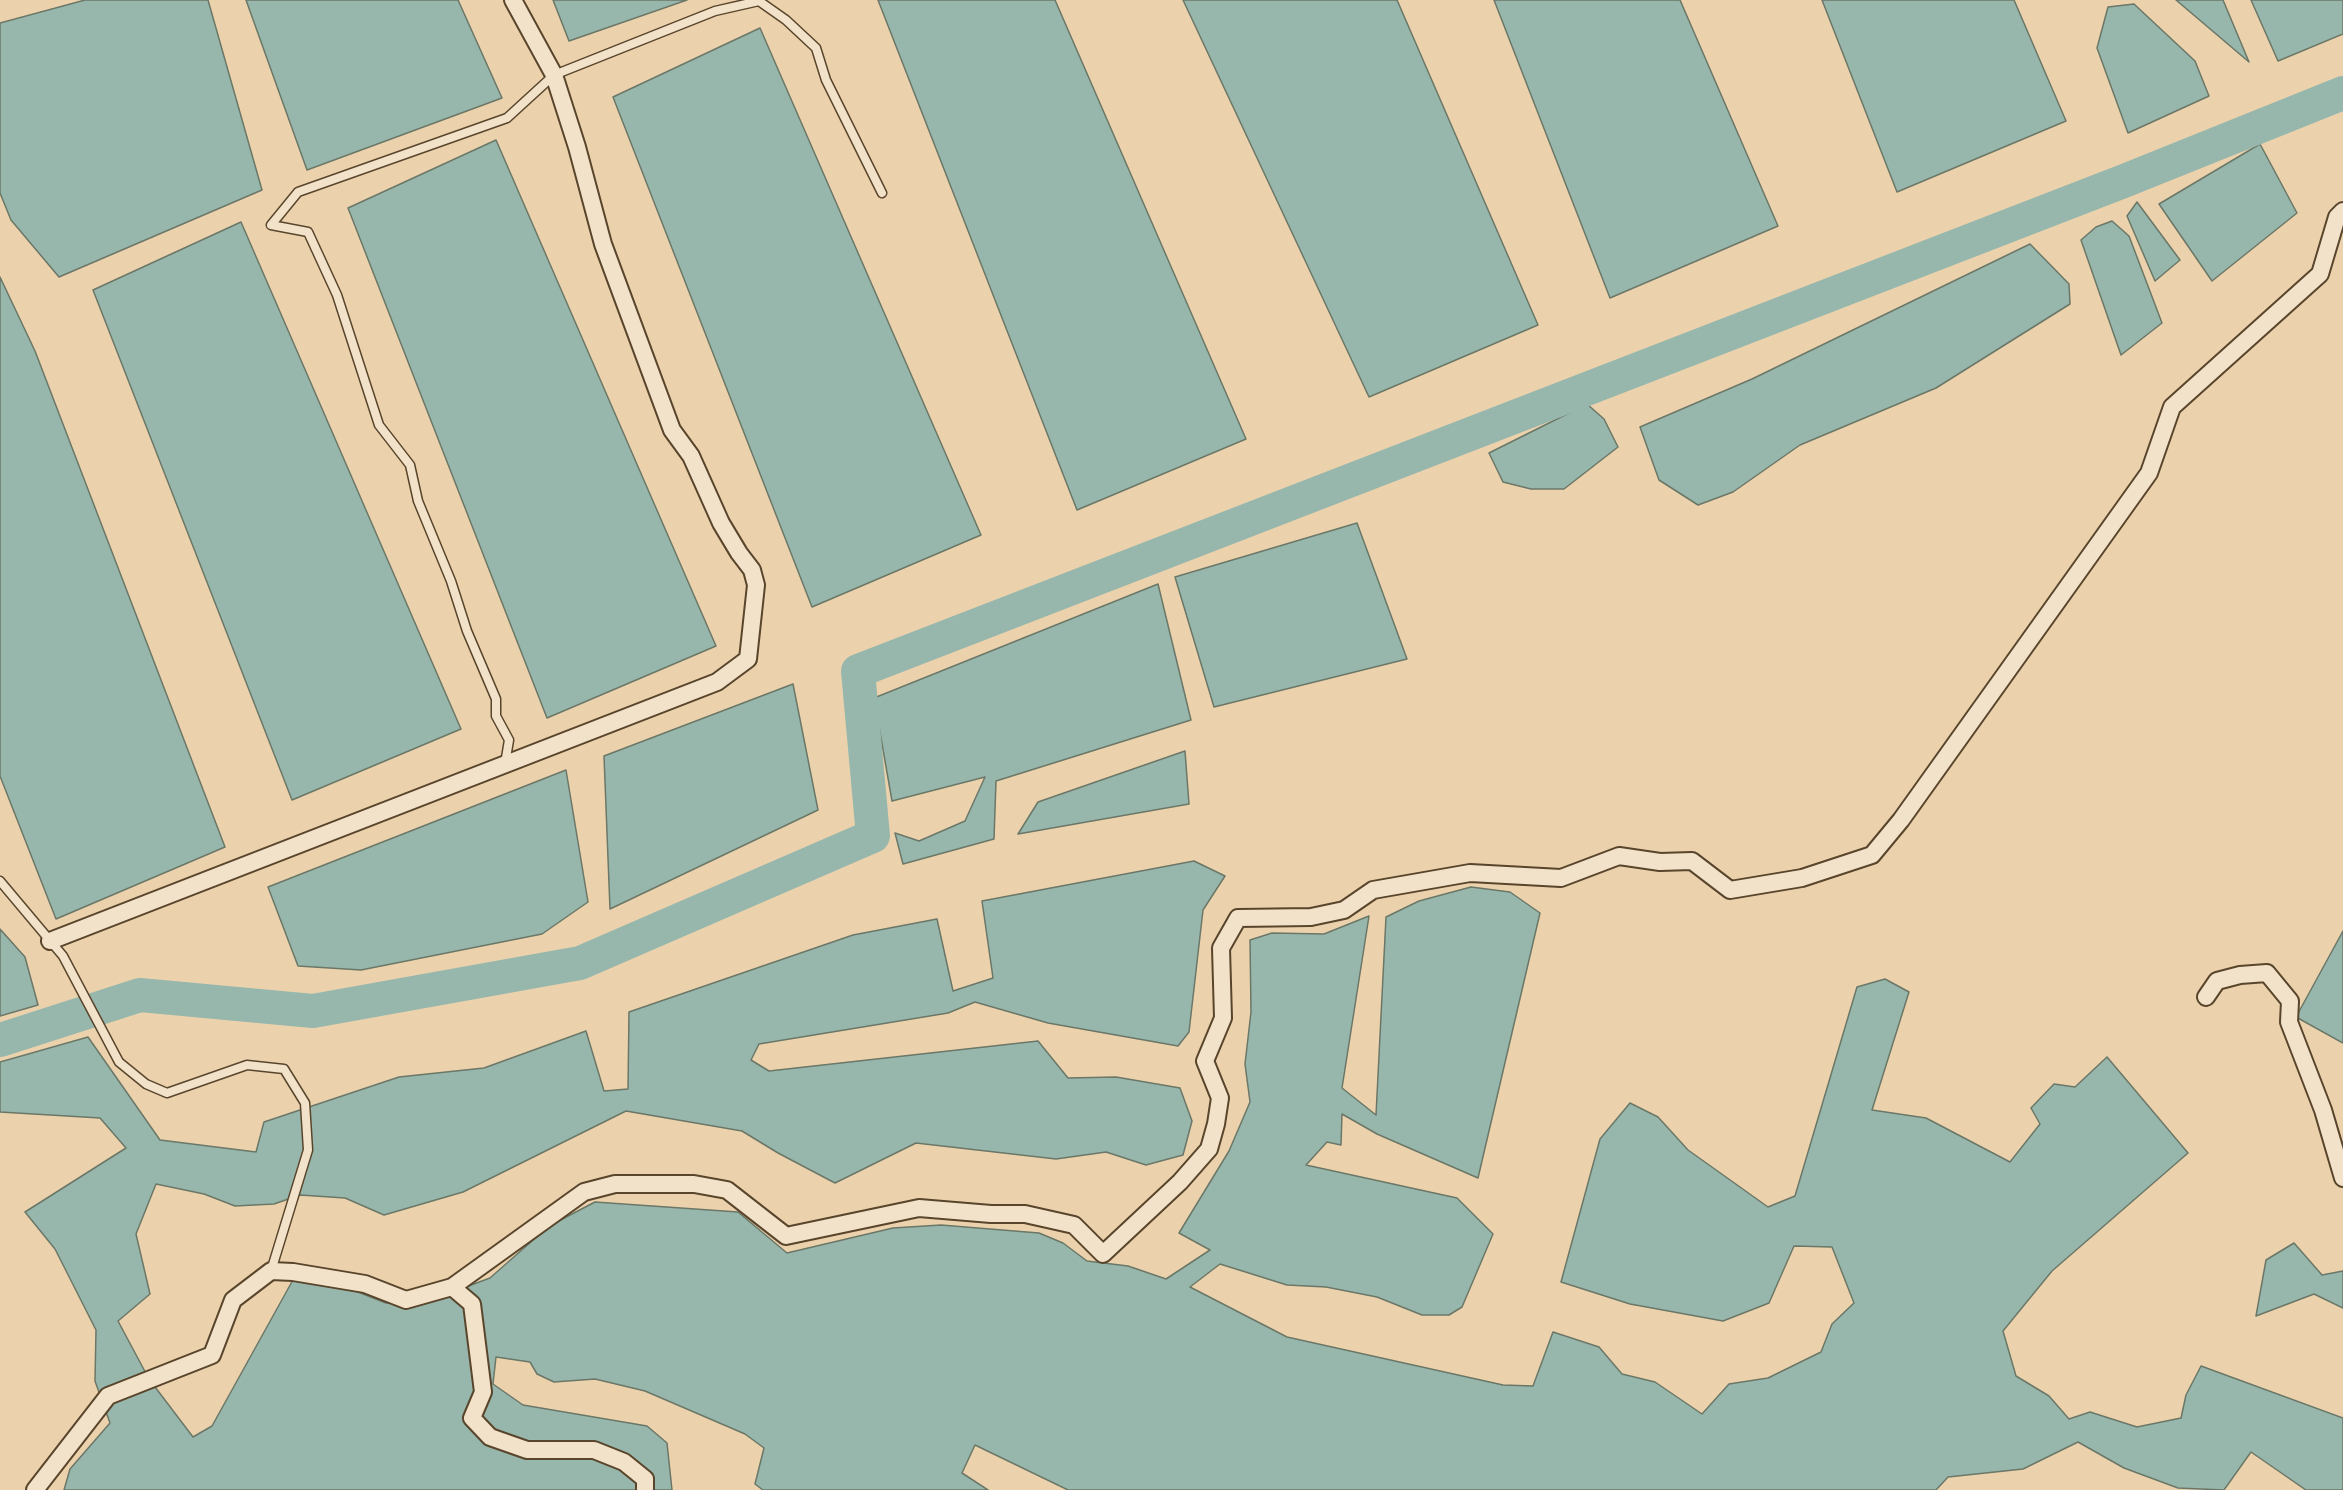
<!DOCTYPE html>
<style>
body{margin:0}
canvas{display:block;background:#ebd2ad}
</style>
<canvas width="2343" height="1490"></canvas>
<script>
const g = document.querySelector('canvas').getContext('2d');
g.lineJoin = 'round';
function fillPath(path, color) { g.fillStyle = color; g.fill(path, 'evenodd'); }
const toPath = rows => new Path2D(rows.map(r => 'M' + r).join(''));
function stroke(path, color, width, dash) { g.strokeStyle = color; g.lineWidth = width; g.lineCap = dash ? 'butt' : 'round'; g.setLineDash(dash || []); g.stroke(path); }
const water = toPath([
 [85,0,208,0,262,190,59,277,11,220,0,193,0,23,85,0],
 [246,0,458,0,502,98,307,170,246,0],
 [553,0,687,0,569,41,553,0],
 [878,0,1055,0,1246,439,1077,510,878,0],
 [1183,0,1397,0,1538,325,1369,397,1183,0],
 [1494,0,1680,0,1778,226,1610,298,1494,0],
 [1822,0,2014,0,2066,121,1897,192,1822,0],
 [2176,0,2223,0,2249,62,2176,0],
 [2251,0,2343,0,2343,34,2278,61,2251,0],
 [2134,4,2195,61,2209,96,2128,133,2097,48,2108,7,2134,4],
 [760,28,981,535,812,607,613,97,760,28],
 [496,140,716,646,547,718,348,208,496,140],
 [2260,144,2297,213,2212,281,2159,204,2260,144],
 [2137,202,2180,260,2155,281,2127,216,2137,202],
 [2112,221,2129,236,2162,323,2121,355,2081,240,2096,227,2112,221],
 [241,222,461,729,292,800,93,290,241,222],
 [2030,244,2069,284,2070,304,1936,388,1800,445,1733,492,1698,505,1659,480,1640,427,1752,379,2030,244],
 [0,277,35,351,225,847,56,919,0,776,0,277],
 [1587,404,1604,419,1618,447,1564,489,1531,489,1503,482,1489,453,1587,404],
 [1357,523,1407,659,1214,707,1175,577,1357,523],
 [1158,584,1191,720,996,781,994,839,903,864,895,833,919,841,965,821,985,777,892,801,874,698,1158,584],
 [793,684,818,810,610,909,604,756,793,684],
 [1185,751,1189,804,1018,834,1038,802,1185,751],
 [566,770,588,902,542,934,361,970,298,966,268,887,566,770],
 [1194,861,1225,876,1203,910,1189,1032,1178,1046,1048,1023,975,1002,948,1013,759,1044,751,1060,769,1071,1038,1041,1068,1078,1116,1077,1180,1088,1192,1121,1183,1155,1146,1165,1106,1152,1056,1159,916,1143,835,1183,778,1153,742,1131,626,1111,463,1192,384,1215,345,1198,300,1195,274,1204,235,1206,204,1194,156,1184,136,1234,150,1294,118,1321,149,1379,193,1437,212,1426,299,1269,386,1303,428,1301,490,1278,549,1226,595,1202,738,1212,787,1253,893,1228,941,1225,1039,1233,1063,1243,1087,1261,1128,1266,1166,1279,1210,1250,1179,1233,1229,1151,1250,1102,1245,1064,1251,1012,1250,940,1272,933,1324,934,1369,916,1342,1088,1376,1115,1386,917,1419,901,1471,887,1510,892,1540,913,1478,1178,1377,1134,1342,1114,1341,1145,1327,1142,1306,1165,1457,1198,1493,1234,1462,1307,1449,1315,1422,1315,1377,1297,1326,1287,1287,1285,1220,1264,1190,1287,1287,1337,1503,1385,1533,1386,1553,1332,1599,1347,1622,1374,1655,1382,1702,1414,1729,1384,1768,1378,1821,1352,1832,1324,1854,1303,1832,1247,1794,1246,1769,1303,1723,1321,1630,1304,1561,1282,1600,1139,1630,1103,1658,1117,1688,1150,1768,1207,1795,1196,1857,987,1885,979,1909,992,1872,1110,1926,1118,2010,1162,2040,1124,2031,1108,2054,1084,2075,1087,2107,1057,2188,1153,2052,1271,2003,1331,2016,1376,2049,1396,2069,1419,2090,1412,2137,1427,2181,1418,2186,1395,2201,1366,2343,1418,2343,1490,2306,1490,2251,1452,2224,1490,2178,1488,2124,1468,2078,1442,2023,1469,1948,1477,1936,1490,1068,1490,975,1445,962,1473,988,1490,763,1490,755,1484,764,1448,745,1434,645,1391,595,1379,554,1382,537,1374,530,1362,496,1357,493,1384,523,1405,647,1426,667,1443,672,1490,64,1490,70,1469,110,1423,95,1381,96,1330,55,1249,25,1212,126,1148,100,1118,0,1112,0,1062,88,1037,160,1140,256,1152,264,1122,399,1077,484,1068,586,1031,604,1091,628,1089,629,1012,853,935,937,919,953,991,993,978,982,901,1194,861],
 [0,929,25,957,38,1005,0,1016,0,929],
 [2343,931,2343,1043,2296,1017,2343,931],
 [2294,1243,2322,1275,2343,1271,2343,1308,2314,1294,2256,1316,2266,1260,2294,1243]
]);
fillPath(water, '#98b7ac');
stroke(water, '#6b7767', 1.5);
stroke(toPath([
 [0,1040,140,995,313,1011,580,963,873,836,858,671,2124,181,2343,93]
]), '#98b7ac', 34);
const service = toPath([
 [505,764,509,740,496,716,496,699,467,631,451,581,418,501,410,465,379,425,337,295,308,232,271,225,298,192,507,118,554,75,715,11,759,1,786,20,816,48,826,80,882,193],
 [0,881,63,956,119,1062,146,1084,167,1093,247,1065,284,1069,305,1103,308,1150,271,1271]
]);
const minor = toPath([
 [50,941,717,682,748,659,756,585,752,570,739,553,721,523,691,456,672,430,603,244,577,147,554,75,513,0],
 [2206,997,2217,981,2240,975,2267,973,2290,1001,2289,1022,2323,1110,2343,1178],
 [452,1287,584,1192,615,1184,694,1184,727,1190,786,1236,919,1208,991,1214,1025,1214,1074,1225,1103,1254,1180,1182,1209,1149,1216,1124,1220,1098,1205,1061,1223,1018,1221,948,1238,918,1311,917,1344,910,1373,890,1470,873,1561,878,1619,856,1660,862,1692,861,1730,890,1802,878,1872,855,1901,820,2149,473,2172,407,2320,274,2337,217,2343,211],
 [35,1490,108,1396,212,1355,233,1300,271,1271,293,1272,365,1284,406,1300,452,1287,472,1304,483,1392,472,1418,490,1437,527,1450,594,1450,624,1462,645,1479,645,1490]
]);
stroke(service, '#59452b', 11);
stroke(minor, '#59452b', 20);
stroke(service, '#f2e2ca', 8);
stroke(minor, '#f2e2ca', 16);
</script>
